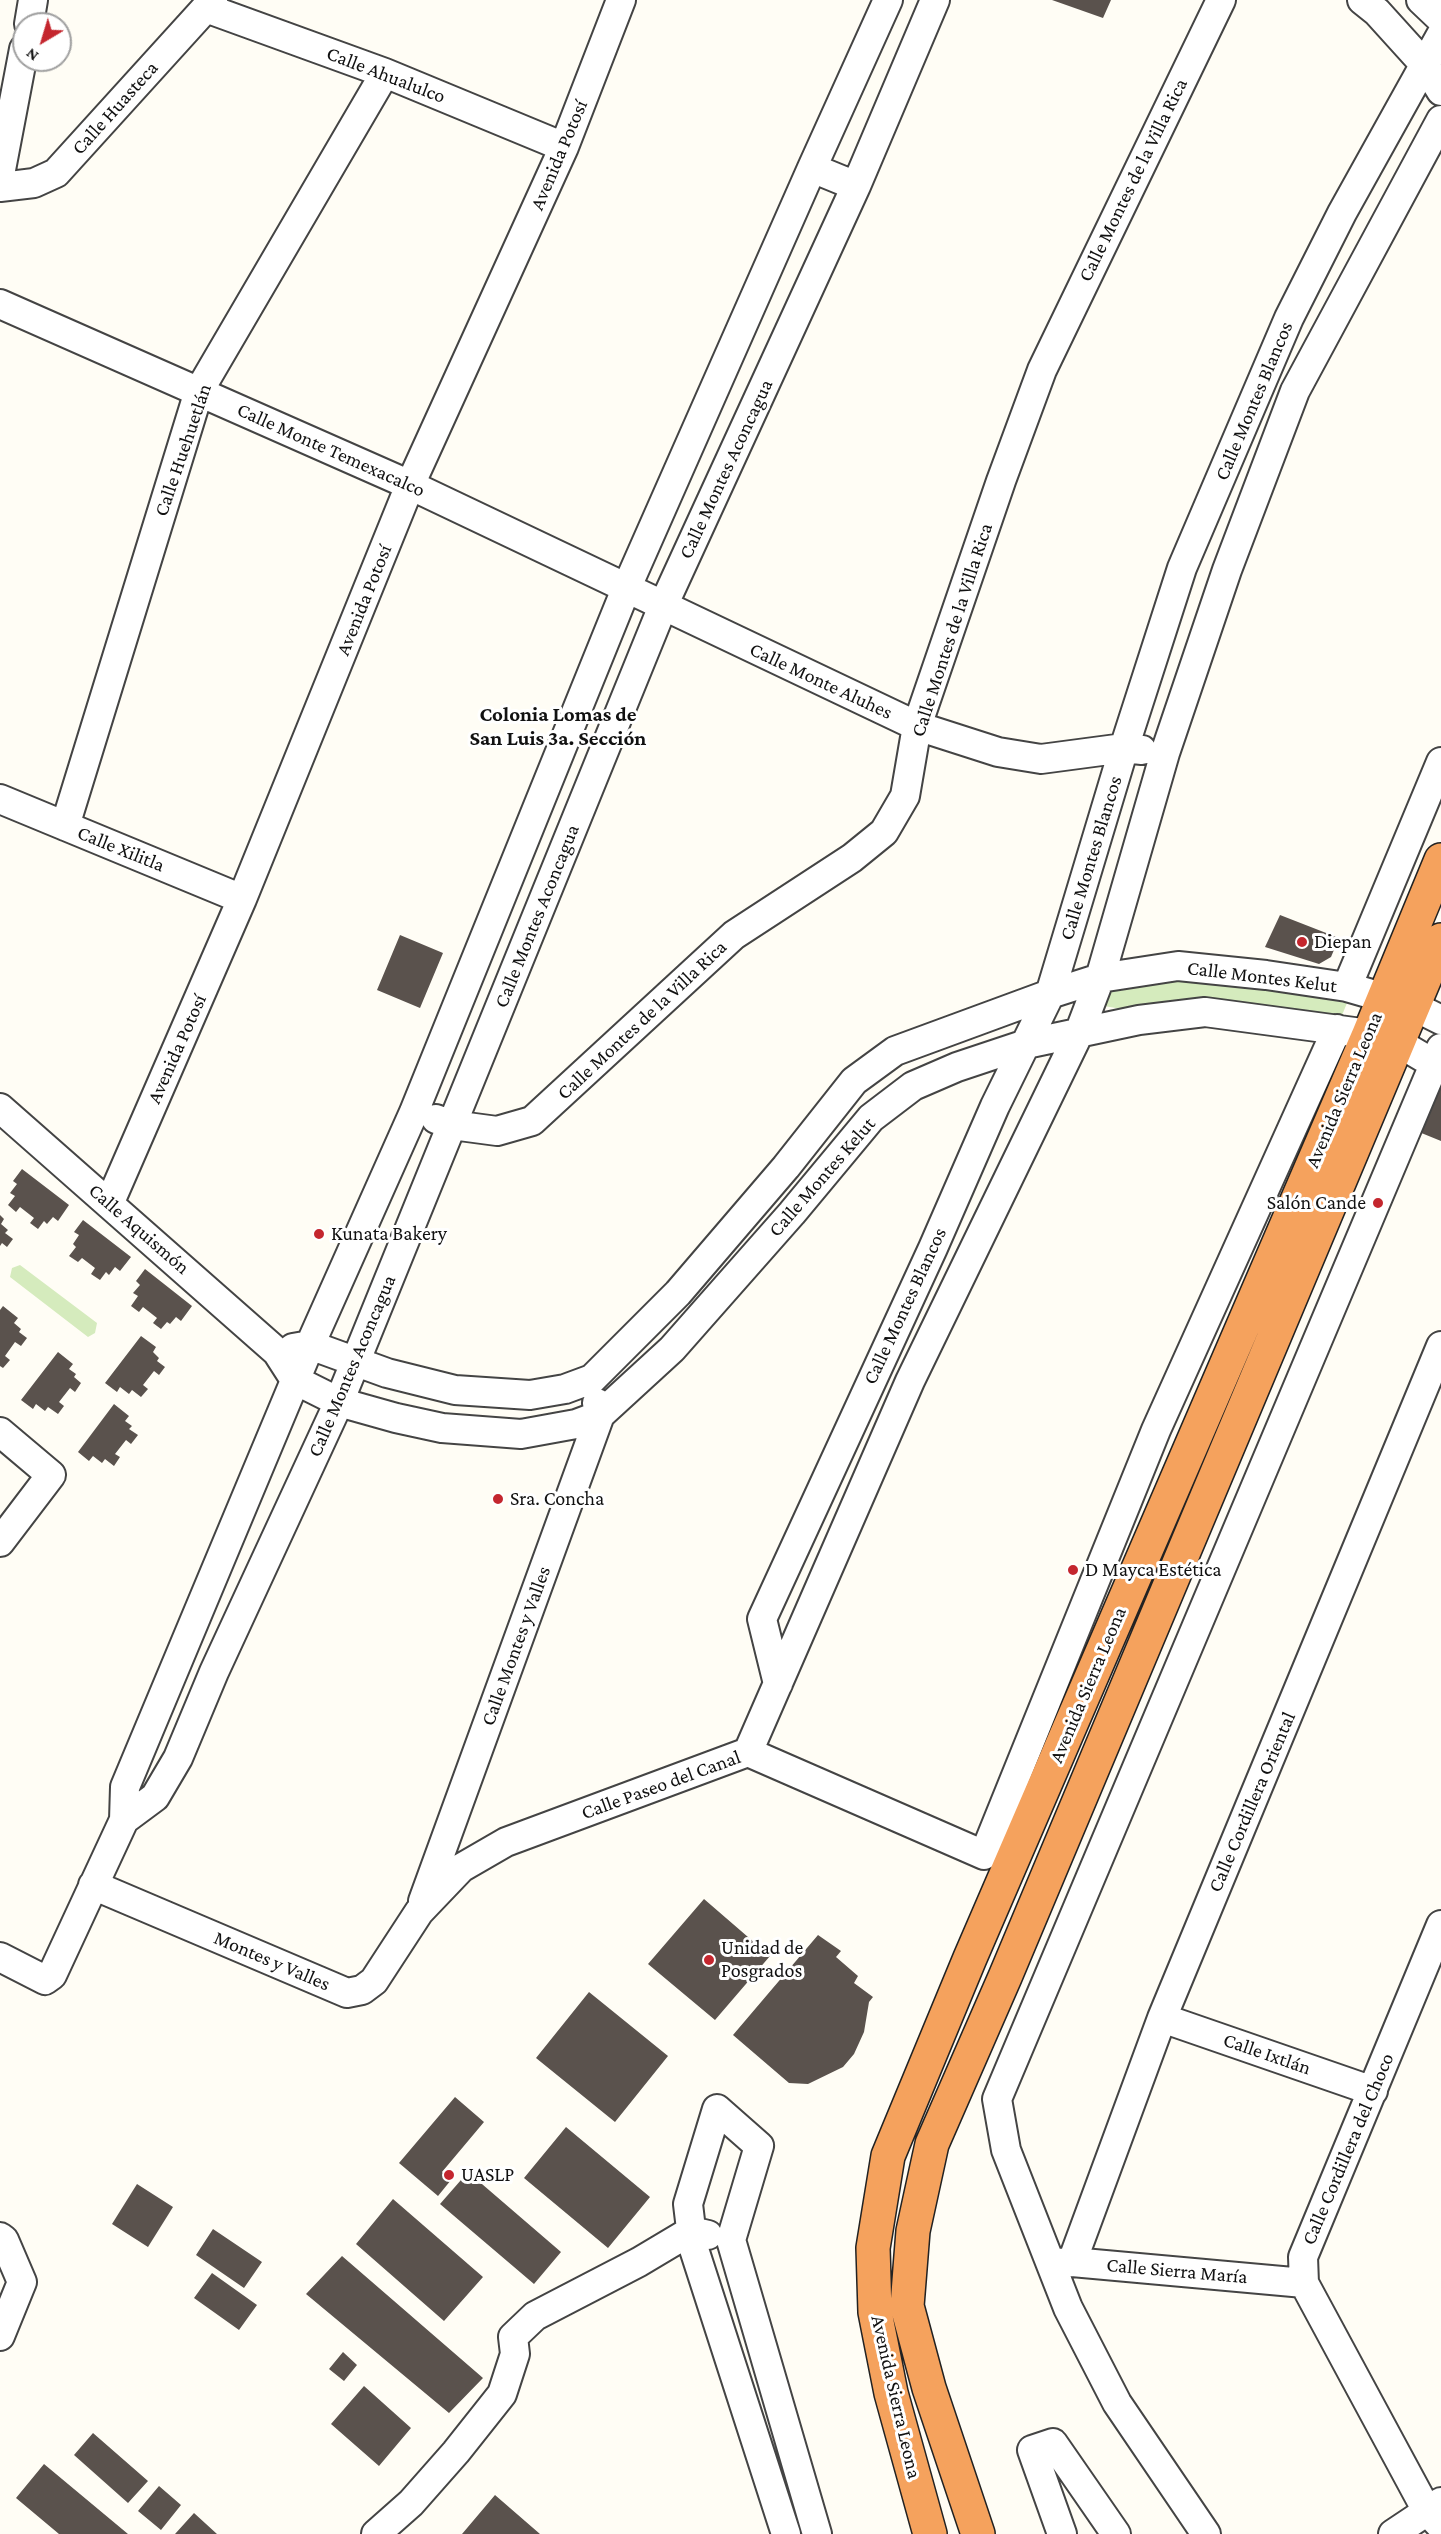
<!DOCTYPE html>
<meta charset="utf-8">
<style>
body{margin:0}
#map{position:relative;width:1441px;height:2534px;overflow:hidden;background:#fffdf5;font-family:"Crimson Pro",serif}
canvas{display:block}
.north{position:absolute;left:12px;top:12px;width:60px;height:60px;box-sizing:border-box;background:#fff;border:2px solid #a0a0a0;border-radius:50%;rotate:218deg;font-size:16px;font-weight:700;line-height:24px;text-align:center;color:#111}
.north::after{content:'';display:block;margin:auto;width:21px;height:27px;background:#c4262e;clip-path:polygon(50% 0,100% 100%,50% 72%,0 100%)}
</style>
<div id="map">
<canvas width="1441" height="2534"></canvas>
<div class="north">N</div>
</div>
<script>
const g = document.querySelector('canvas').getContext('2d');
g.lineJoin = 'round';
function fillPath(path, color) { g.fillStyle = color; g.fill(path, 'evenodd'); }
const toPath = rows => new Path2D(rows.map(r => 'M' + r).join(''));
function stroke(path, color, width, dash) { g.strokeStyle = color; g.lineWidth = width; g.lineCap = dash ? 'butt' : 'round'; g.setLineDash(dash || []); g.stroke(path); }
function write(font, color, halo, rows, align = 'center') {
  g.font = font + ' "Crimson Pro",serif'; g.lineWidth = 6; g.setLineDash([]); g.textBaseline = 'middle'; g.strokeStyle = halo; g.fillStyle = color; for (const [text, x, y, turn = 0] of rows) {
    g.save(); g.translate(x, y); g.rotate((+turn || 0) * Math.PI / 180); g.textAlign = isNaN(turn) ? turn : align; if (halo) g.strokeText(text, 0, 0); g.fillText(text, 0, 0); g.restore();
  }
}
fillPath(toPath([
 [1158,978,1241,984,1347,1003,1338,1025,1122,1009,1104,1006,1099,1000,1101,991],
 [20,1265,97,1323,95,1333,88,1337,10,1277,12,1268]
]), '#d5ebbd');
fillPath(toPath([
 [1052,0,1111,0,1103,18],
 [1280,915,1339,938,1331,957,1319,964,1265,947],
 [400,935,443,953,420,1008,377,990],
 [1441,1083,1441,1141,1414,1130],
 [22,1169,69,1205,58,1221,53,1217,47,1224,44,1221,38,1229,30,1223,34,1218,20,1207,16,1212,8,1205,15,1196,10,1193,17,1184,13,1181],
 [0,1215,4,1219,1,1224,8,1230,5,1233,13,1239,7,1247,2,1243,0,1246],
 [83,1220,131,1257,120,1271,115,1267,109,1275,106,1272,100,1280,91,1274,95,1268,82,1258,78,1262,69,1256,76,1247,73,1244,79,1235,74,1232],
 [145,1269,192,1306,181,1321,176,1317,170,1324,167,1322,161,1329,153,1323,157,1318,143,1307,139,1312,131,1306,138,1296,133,1293,140,1285,136,1281],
 [3,1306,18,1318,14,1323,21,1329,19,1332,27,1338,21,1346,15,1342,5,1356,10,1360,3,1368,0,1366,0,1310],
 [141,1336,156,1347,153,1352,159,1358,157,1361,165,1367,159,1375,154,1371,143,1385,148,1389,141,1397,132,1390,129,1394,120,1387,117,1392,105,1383],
 [58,1352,73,1364,69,1369,76,1374,74,1377,81,1383,75,1392,70,1388,59,1402,64,1406,58,1414,48,1407,45,1411,36,1404,33,1409,21,1400],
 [114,1404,129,1416,125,1421,132,1426,129,1429,138,1435,131,1444,126,1440,115,1454,120,1457,114,1466,105,1459,102,1463,93,1456,89,1461,78,1452],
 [704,1899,770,1956,715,2020,648,1964],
 [818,1935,841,1951,836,1957,858,1976,854,1983,873,1997,869,2002,864,2032,854,2054,843,2067,808,2084,789,2083,733,2035],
 [589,1992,668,2056,615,2122,536,2058],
 [455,2097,484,2122,442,2172,451,2180,438,2196,399,2163],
 [566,2127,650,2197,608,2248,524,2178],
 [468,2172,561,2252,534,2284,440,2204],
 [137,2184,173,2207,148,2247,112,2224],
 [393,2199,483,2277,444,2321,356,2244],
 [213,2229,262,2262,244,2288,196,2255],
 [342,2256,483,2378,449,2413,306,2294],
 [212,2273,257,2305,239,2330,194,2298],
 [343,2352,357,2365,344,2381,329,2369],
 [364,2386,411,2428,379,2466,331,2424],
 [93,2433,148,2481,128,2503,74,2455],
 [44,2464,128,2534,59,2534,16,2498],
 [159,2486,181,2505,161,2530,138,2511],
 [495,2495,540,2534,462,2534],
 [194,2513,217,2534,175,2534]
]), '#5a524d');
const minor = toPath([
 [1362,0,1377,12,1425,65,1441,91],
 [1421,0,1441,19],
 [206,8,385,73,564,147],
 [29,24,33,0],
 [812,168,856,186],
 [0,175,24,49],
 [0,187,34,183,56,173,213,0],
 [0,304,410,485,917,726,998,752,1041,759,1124,748,1142,750],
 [0,799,242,899],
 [65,826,199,391,385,73],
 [1347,987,1441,762],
 [0,1108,277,1352,295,1380,339,1402,396,1418,442,1428,521,1434,576,1424,600,1415,672,1349,792,1213,871,1118,913,1086,957,1067,1026,1044,1139,1020,1205,1012,1369,1034,1397,1042,1441,1068],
 [436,1119,452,1125,497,1131,532,1121,734,935,852,858,884,832,905,796,917,726,1001,481,1042,370,1221,0],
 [110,1202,242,899,410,485,564,147,621,0],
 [293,1348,310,1345,387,1373,455,1390,530,1395,565,1389,592,1379,678,1293,786,1167,854,1081,895,1051,1050,994,1100,978,1178,966,1266,975,1347,987,1413,1006,1441,1020],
 [0,1432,51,1475,0,1542],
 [778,1684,762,1619,933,1248,995,1106,1050,994,1124,748,1182,568,1289,318,1342,213,1441,35],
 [748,1752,910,1381,1079,1033,1100,978,1165,753,1227,570,1295,391,1441,120],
 [124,1820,155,1797,178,1758,214,1672,339,1402,663,606,856,186,935,0],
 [93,1885,347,1993,362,1990,374,1981,419,1912,461,1868,506,1842,748,1752,984,1855,1156,1430,1337,1029],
 [423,1901,600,1415,597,1403],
 [1441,1925,1303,2257,1304,2283,1427,2511,1441,2526],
 [0,1957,45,1980,52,1975,124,1820,125,1787,310,1345,414,1112,626,589,812,168,888,0],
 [1162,2018,1373,2091],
 [0,2237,4,2240,22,2282,0,2336],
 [1072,2262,1162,2018,1441,1346],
 [1055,2263,1072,2262,1304,2283],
 [376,2534,411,2503,456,2452,502,2394,515,2354,513,2337,535,2316,639,2262,691,2231,708,2235],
 [786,2534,693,2246,688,2204,717,2109,759,2146,731,2240,817,2534],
 [1062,2534,1032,2450,1053,2443,1116,2534],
 [1206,2534,1117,2403,1068,2308,1006,2150,997,2099,1441,1048],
 [1393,2534,1441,2502]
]);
const highway = toPath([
 [930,2534,891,2393,875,2312,873,2248,888,2156,970,1958,1369,1034,1441,860],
 [978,2534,929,2388,907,2306,913,2231,932,2144,1005,1977,1441,940]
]);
stroke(minor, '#444', 32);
stroke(highway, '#222', 36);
stroke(minor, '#fff', 28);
stroke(highway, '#f5a25d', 33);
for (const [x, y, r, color] of [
 [1302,942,6,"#c4262e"],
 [1378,1203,6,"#c4262e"],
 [319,1234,6,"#c4262e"],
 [498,1499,6,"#c4262e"],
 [1073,1570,6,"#c4262e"],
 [709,1960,6,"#c4262e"],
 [449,2175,6,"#c4262e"]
]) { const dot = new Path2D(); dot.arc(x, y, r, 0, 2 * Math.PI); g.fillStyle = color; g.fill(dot); stroke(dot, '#fff', 2); }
write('20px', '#111', '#fff', [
 ["Calle Ahualulco",386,75,21],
 ["Calle Huasteca",115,108,-48],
 ["Avenida Potosí",559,155,-67],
 ["Calle Montes de la Villa Rica",1133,180,-64],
 ["Calle Montes Blancos",1254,401,-67],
 ["Calle Huehuetlán",183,450,-71],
 ["Calle Monte Temexacalco",331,450,24],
 ["Calle Montes Aconcagua",726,469,-65],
 ["Avenida Potosí",364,600,-68],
 ["Calle Montes de la Villa Rica",952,630,-72],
 ["Calle Monte Aluhes",821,681,25],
 ["Calle Xilitla",121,849,22],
 ["Calle Montes Blancos",1091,858,-73],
 ["Calle Montes Aconcagua",537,916,-68],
 ["Calle Montes Kelut",1262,977,7],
 ["Calle Montes de la Villa Rica",642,1020,-43],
 ["Avenida Potosí",177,1049,-66],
 ["Avenida Sierra Leona",1344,1090,-67],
 ["Calle Montes Kelut",822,1177,-49],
 ["Calle Aquismón",139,1229,41],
 ["Calle Montes Blancos",905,1306,-65],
 ["Calle Montes Aconcagua",352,1366,-67],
 ["Calle Montes y Valles",516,1646,-70],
 ["Avenida Sierra Leona",1088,1685,-67],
 ["Calle Paseo del Canal",661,1785,-20],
 ["Calle Cordillera Oriental",1252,1802,-67],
 ["Montes y Valles",272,1961,23],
 ["Calle Ixtlán",1267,2054,19],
 ["Calle Cordillera del Choco",1348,2149,-67],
 ["Calle Sierra María",1177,2271,5],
 ["Avenida Sierra Leona",896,2397,77]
]);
write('20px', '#111', '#fff', [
 ["Diepan",1314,942],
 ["Salón Cande",1366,1203,"right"],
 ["Kunata Bakery",331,1234],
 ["Sra. Concha",510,1499],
 ["D Mayca Estética",1085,1570],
 ["Unidad de",721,1948],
 ["Posgrados",721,1971],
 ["UASLP",461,2175]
], 'left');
write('bold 21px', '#111', '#fff', [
 ["Colonia Lomas de",558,715],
 ["San Luis 3a. Sección",558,739]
]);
</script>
